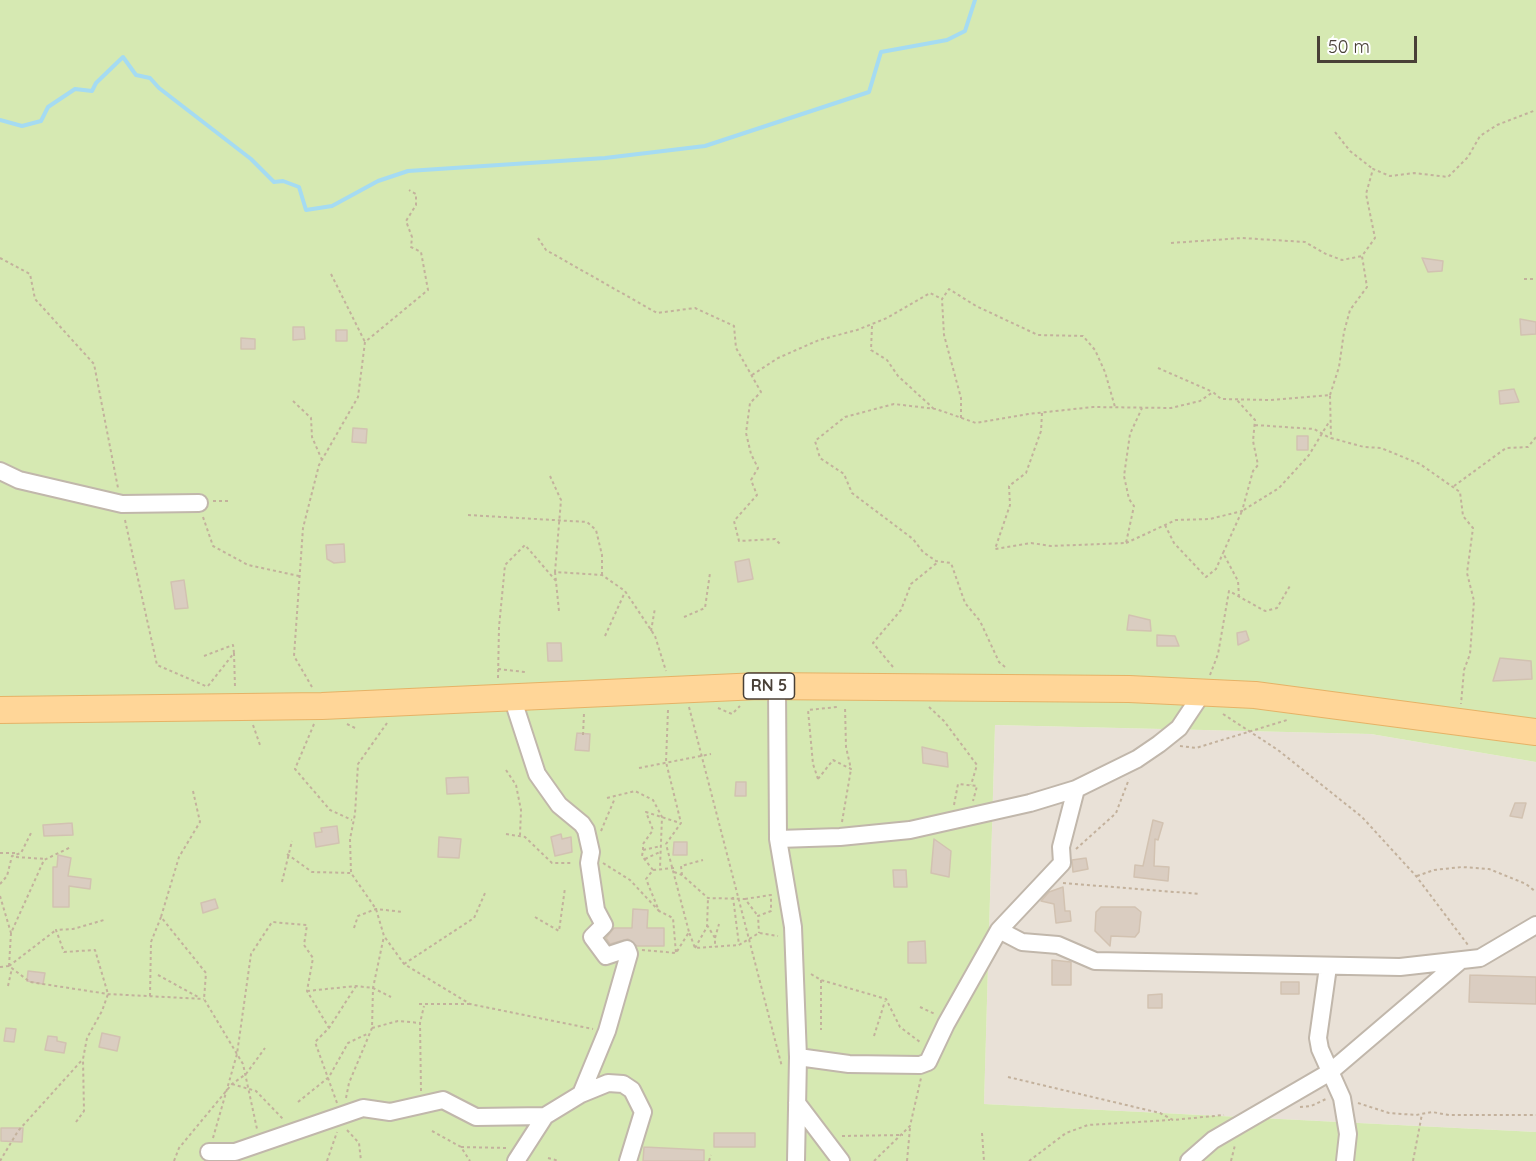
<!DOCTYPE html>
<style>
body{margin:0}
#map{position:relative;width:1536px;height:1161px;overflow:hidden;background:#f5f0e9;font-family:Quicksand,sans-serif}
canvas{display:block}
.scale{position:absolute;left:1317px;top:36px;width:100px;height:27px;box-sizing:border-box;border:3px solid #494037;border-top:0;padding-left:8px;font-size:18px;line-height:21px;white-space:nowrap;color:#494037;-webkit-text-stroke:4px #fff;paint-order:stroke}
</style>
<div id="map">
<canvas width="1536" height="1161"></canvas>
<div class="scale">50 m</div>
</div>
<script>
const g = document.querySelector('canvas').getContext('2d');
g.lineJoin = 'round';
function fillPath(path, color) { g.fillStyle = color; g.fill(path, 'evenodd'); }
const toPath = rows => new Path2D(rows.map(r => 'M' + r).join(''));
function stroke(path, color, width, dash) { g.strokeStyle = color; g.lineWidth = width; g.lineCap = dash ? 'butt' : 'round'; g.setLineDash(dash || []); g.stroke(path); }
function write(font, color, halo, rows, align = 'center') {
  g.font = font + ' Quicksand,sans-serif'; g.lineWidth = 4.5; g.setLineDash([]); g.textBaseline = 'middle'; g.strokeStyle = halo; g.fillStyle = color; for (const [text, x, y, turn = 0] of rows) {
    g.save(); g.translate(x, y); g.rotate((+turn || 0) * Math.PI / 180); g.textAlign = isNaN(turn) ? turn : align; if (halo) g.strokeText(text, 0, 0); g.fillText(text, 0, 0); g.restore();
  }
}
fillPath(toPath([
 [995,725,1371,734,1536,762,1536,1132,984,1104]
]), '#e9e1d7');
fillPath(toPath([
 [0,0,1536,0,1536,762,1371,734,995,725,984,1104,1536,1132,1536,1161,0,1161]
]), '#d6e9b2');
stroke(toPath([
 [0,120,22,126,41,121,48,107,75,89,92,91,96,83,123,57,136,75,150,78,159,88,251,159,274,182,283,181,299,187,306,210,332,206,378,181,408,171,605,158,705,146,869,92,881,52,947,40,965,31,975,0]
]), '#a5dbf2', 4);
const building = toPath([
 [1422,258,1443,261,1442,271,1428,272,1422,258],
 [1520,319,1536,322,1536,334,1521,335,1520,319],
 [293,327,304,327,305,339,293,340,293,327],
 [336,330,347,330,347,341,336,341,336,330],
 [241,338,255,339,255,349,241,349,241,338],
 [1514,389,1519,402,1500,404,1499,391,1514,389],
 [353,428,367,429,366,443,352,442,353,428],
 [1297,436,1308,436,1308,450,1297,450,1297,436],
 [344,544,345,562,334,563,327,559,326,545,344,544],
 [749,559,753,579,738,582,735,562,749,559],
 [184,580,188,608,175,609,171,582,184,580],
 [1129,615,1150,620,1151,631,1127,630,1129,615],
 [1246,631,1249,640,1238,645,1237,633,1246,631],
 [1157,635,1175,636,1179,646,1157,646,1157,635],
 [547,643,561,643,562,661,548,661,547,643],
 [1500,658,1531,661,1532,679,1493,681,1500,658],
 [577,733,590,734,589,751,575,750,577,733],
 [922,747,947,753,948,767,923,763,922,747],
 [468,777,469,793,447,794,446,778,468,777],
 [736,782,746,782,746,796,735,796,736,782],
 [1515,803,1526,803,1522,818,1510,816,1515,803],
 [1153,820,1163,823,1158,840,1155,839,1154,866,1169,867,1168,881,1134,877,1135,865,1143,866,1153,820],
 [72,823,73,835,44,836,43,825,72,823],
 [337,826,339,843,316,847,314,833,322,832,321,828,337,826],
 [561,834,562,839,571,837,572,852,555,856,551,837,561,834],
 [439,837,461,839,459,858,438,857,439,837],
 [934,839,951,851,949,877,931,873,934,839],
 [674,842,687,842,687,855,673,855,674,842],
 [58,855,71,858,68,876,91,879,90,889,69,886,69,907,53,907,53,867,57,867,58,855],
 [1086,858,1088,869,1073,872,1072,860,1086,858],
 [893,870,906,870,907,887,894,887,893,870],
 [1063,887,1065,911,1070,911,1071,921,1056,923,1054,904,1041,901,1049,892,1063,887],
 [215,899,218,908,203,913,201,903,215,899],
 [1101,907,1135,907,1141,912,1139,932,1135,937,1111,936,1110,946,1095,931,1096,912,1101,907],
 [633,909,648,910,647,928,664,928,664,946,637,946,628,939,610,944,606,938,614,928,632,928,633,909],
 [925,941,926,963,908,963,908,942,925,941],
 [1052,960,1071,962,1071,985,1052,985,1052,960],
 [28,971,45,973,43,984,27,981,28,971],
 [1470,975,1536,977,1536,1004,1469,1002,1470,975],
 [1281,982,1299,982,1299,994,1281,994,1281,982],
 [1162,994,1162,1008,1148,1008,1148,995,1162,994],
 [6,1028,16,1029,14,1042,4,1041,6,1028],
 [102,1033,120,1037,117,1051,99,1047,102,1033],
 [48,1036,57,1037,57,1041,66,1043,64,1053,45,1050,48,1036],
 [1,1128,23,1128,22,1142,1,1141,1,1128],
 [714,1133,755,1133,755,1147,714,1147,714,1133],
 [644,1147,704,1150,704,1161,643,1161,644,1147]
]);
fillPath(building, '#dacdc1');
stroke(building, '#d2c2b1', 1.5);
const street = toPath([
 [0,471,19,480,122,504,199,503],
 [777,687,778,839,793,927,798,1057,796,1161],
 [512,697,537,774,559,805,582,824,586,830,591,852,589,863,596,910,604,925,592,937,606,956,627,949,629,954,607,1031,581,1094],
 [778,839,840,837,910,830,1030,803,1076,789,1137,759,1159,744,1179,728,1203,692],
 [999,930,1022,942,1058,945,1095,961,1400,967,1480,958,1536,925],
 [1328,967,1318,1038,1320,1049,1342,1098,1348,1134,1345,1161],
 [798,1057,849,1064,920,1065,928,1062,946,1024,999,930,1062,863,1061,847,1076,789],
 [797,1103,841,1161],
 [209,1152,235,1152,363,1108,390,1112,443,1100,476,1117,545,1116],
 [516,1161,545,1116,581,1094,608,1083,623,1084,632,1090,643,1112,628,1161],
 [1189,1161,1213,1140,1330,1072,1459,962]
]);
const primary = toPath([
 [0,710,322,706,759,686,1129,689,1255,695,1536,732]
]);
stroke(street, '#c1b7ab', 20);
stroke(primary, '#e6b266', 28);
stroke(toPath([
 [1335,132,1350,151,1373,169],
 [538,238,546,250,657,313,695,308,734,326,736,348,761,392,750,403,746,433,751,454,758,468,751,480,757,495,734,521,739,541,775,539,780,544],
 [1171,243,1242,238,1305,242,1326,254,1342,260,1362,256],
 [0,258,30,274,35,299,94,364,118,488],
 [331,274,365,342],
 [1524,279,1536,279],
 [872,326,871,350,887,360,898,376,934,409],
 [1158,368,1213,392],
 [752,375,778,358,819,340,857,330,887,318,930,293,942,299],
 [1330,395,1339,367,1344,332,1350,310,1367,287,1362,256,1375,238,1366,194,1373,169,1390,176,1414,173,1448,177,1468,157,1480,136,1497,125,1536,110],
 [293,401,311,418,312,437,322,460],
 [1042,413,1041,431,1026,473,1009,486,1010,505,995,549,1031,543,1051,546,1126,543,1134,506,1129,499,1124,476,1130,434,1142,408],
 [961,418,961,398,944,335,942,299,949,289,976,306,1038,335,1083,336,1095,350,1105,372,1115,407],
 [1255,425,1314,429,1330,438],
 [550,476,561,500,555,572,602,575,625,591,655,636,666,671],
 [1454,486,1506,448,1528,447,1536,437],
 [213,501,228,501],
 [468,515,587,522,596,530,602,555,602,575],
 [203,517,213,546,248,565,299,576],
 [125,520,157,665,208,687],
 [1165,525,1174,543,1206,577,1216,569,1223,553],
 [1126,543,1176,520,1210,519,1242,511,1253,471,1258,465,1253,441,1255,420,1236,399],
 [555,572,559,611],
 [1239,597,1238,581,1223,553,1242,511,1279,488,1309,455,1329,422],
 [684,617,705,608,710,573],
 [651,631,655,608],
 [605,636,625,592],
 [204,656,233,645,234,653],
 [893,667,873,643,901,610,911,584,938,562],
 [1005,667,999,662,980,621,965,603,951,563,936,561,923,552,913,539,852,493,844,474,820,458,815,441,845,417,894,404,936,409,976,423,1028,414,1093,407,1171,408,1200,401,1213,392,1221,399,1271,400,1330,395,1331,438,1364,447,1381,448,1420,464,1460,492,1463,516,1473,528,1467,573,1474,601,1470,654,1464,670,1461,704],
 [498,669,525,672],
 [1210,675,1218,654,1229,591,1265,611,1277,608,1291,584],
 [498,678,499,627,505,565,525,545,556,581],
 [208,686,234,653,235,687],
 [312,687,294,656,303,528,319,465,358,397,365,342,428,290,421,252,411,247,412,237,406,221,416,205,416,194,409,190],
 [689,707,782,1067],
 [929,707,944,721,977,765,971,785],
 [718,708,732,714,740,706],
 [668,710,666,762,681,823,666,844,689,932],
 [1223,714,1278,750,1362,817,1416,876,1468,945],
 [314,724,295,769,330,810,352,820],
 [347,724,355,728],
 [253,725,260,745],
 [583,735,584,713],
 [1180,746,1196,748,1287,720],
 [639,768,711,754],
 [506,770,516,785,521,810,520,835],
 [818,779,833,760,851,769,846,747,845,706],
 [818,779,813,764,808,710,837,707],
 [193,791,200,822,179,857,161,917,206,973,204,999,243,1064,257,1129],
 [607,798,635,791,653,800,662,817,660,868],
 [954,805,958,784,977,786,973,801],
 [842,822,851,769],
 [601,831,615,798],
 [506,834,525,837,552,863,573,863],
 [1076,849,1116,813,1129,779],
 [643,850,643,844,653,830,646,812,680,823],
 [0,853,18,853],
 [287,854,312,872,351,873,376,909,384,936,404,964,470,1004,593,1029],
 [16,857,46,859],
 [645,859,660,852],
 [603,863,630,880,659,911],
 [674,868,653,870,646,879,659,911,673,918,676,953],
 [653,870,642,856,643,850,661,846],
 [351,872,350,839,355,814,358,764,387,723],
 [674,872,682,875,708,898,745,899,758,916],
 [682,875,681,866,703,860],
 [1417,876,1434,870,1462,867,1489,869,1526,884,1536,892],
 [282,882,292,841],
 [1063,883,1200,894],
 [0,884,7,876,12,856,21,853,32,831],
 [0,896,11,933],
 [733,897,739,945],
 [745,899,771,895,771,911,758,916,759,933],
 [535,917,559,931,565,888],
 [707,925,715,938,715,947],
 [354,928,358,916,376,909,403,912],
 [715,938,719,924],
 [695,948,707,927,708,898],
 [642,950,676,953,689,932,695,948,739,945,759,933,778,936],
 [404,964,474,918,485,893],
 [9,966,11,933,44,860,71,847],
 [9,966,56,930],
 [0,967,9,966,30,982,108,994,204,999],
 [811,974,821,980,886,999,900,1027,920,1042],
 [158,975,198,997],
 [821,980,821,1030],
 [8,986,12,968],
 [307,991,356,986,373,988,391,997],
 [150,996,151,942,161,917],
 [419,1004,470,1004],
 [920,1007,935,1014],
 [372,1028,398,1021,420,1023],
 [874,1036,885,1001],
 [1008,1077,1160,1113,1173,1120,1224,1115],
 [232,1084,256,1091,283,1119],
 [421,1091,420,1023,424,1006],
 [346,1098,349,1083,372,1028,373,988,384,936],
 [298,1102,329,1077,348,1043,369,1033],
 [337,1103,315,1042,329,1028,356,986],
 [1358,1103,1389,1113,1416,1115,1432,1112,1449,1115,1536,1115],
 [1300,1107,1311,1106,1326,1099],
 [76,1122,84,1111,83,1059,87,1038,102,1011,108,994,95,950,64,952,56,930,73,929,104,920],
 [347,1130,359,1143,361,1161],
 [432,1131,461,1147,470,1161],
 [982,1133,984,1161],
 [842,1136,903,1135],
 [213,1138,237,1054,251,954,272,922,307,925,304,945,313,958,307,991,329,1028],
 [461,1147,506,1148],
 [548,1158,559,1161],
 [0,1161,18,1131,83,1059],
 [174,1161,179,1148,232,1084,246,1074,265,1048],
 [327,1161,337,1132],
 [709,1161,711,1155],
 [874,1161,910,1126,921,1078],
 [907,1161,910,1128],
 [1029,1161,1066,1133,1088,1125,1170,1120],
 [1231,1161,1235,1145],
 [1413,1161,1422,1114]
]), '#c3b19c', 2, [3, 3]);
stroke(street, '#fff', 16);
stroke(primary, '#ffd698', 26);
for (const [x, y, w] of [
 [769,686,51]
]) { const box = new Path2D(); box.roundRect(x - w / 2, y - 13, w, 26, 4.5); g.fillStyle = '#fff'; g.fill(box); stroke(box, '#494037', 1.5); }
write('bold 16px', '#494037', null, [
 ["RN 5",769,686]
]);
</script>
